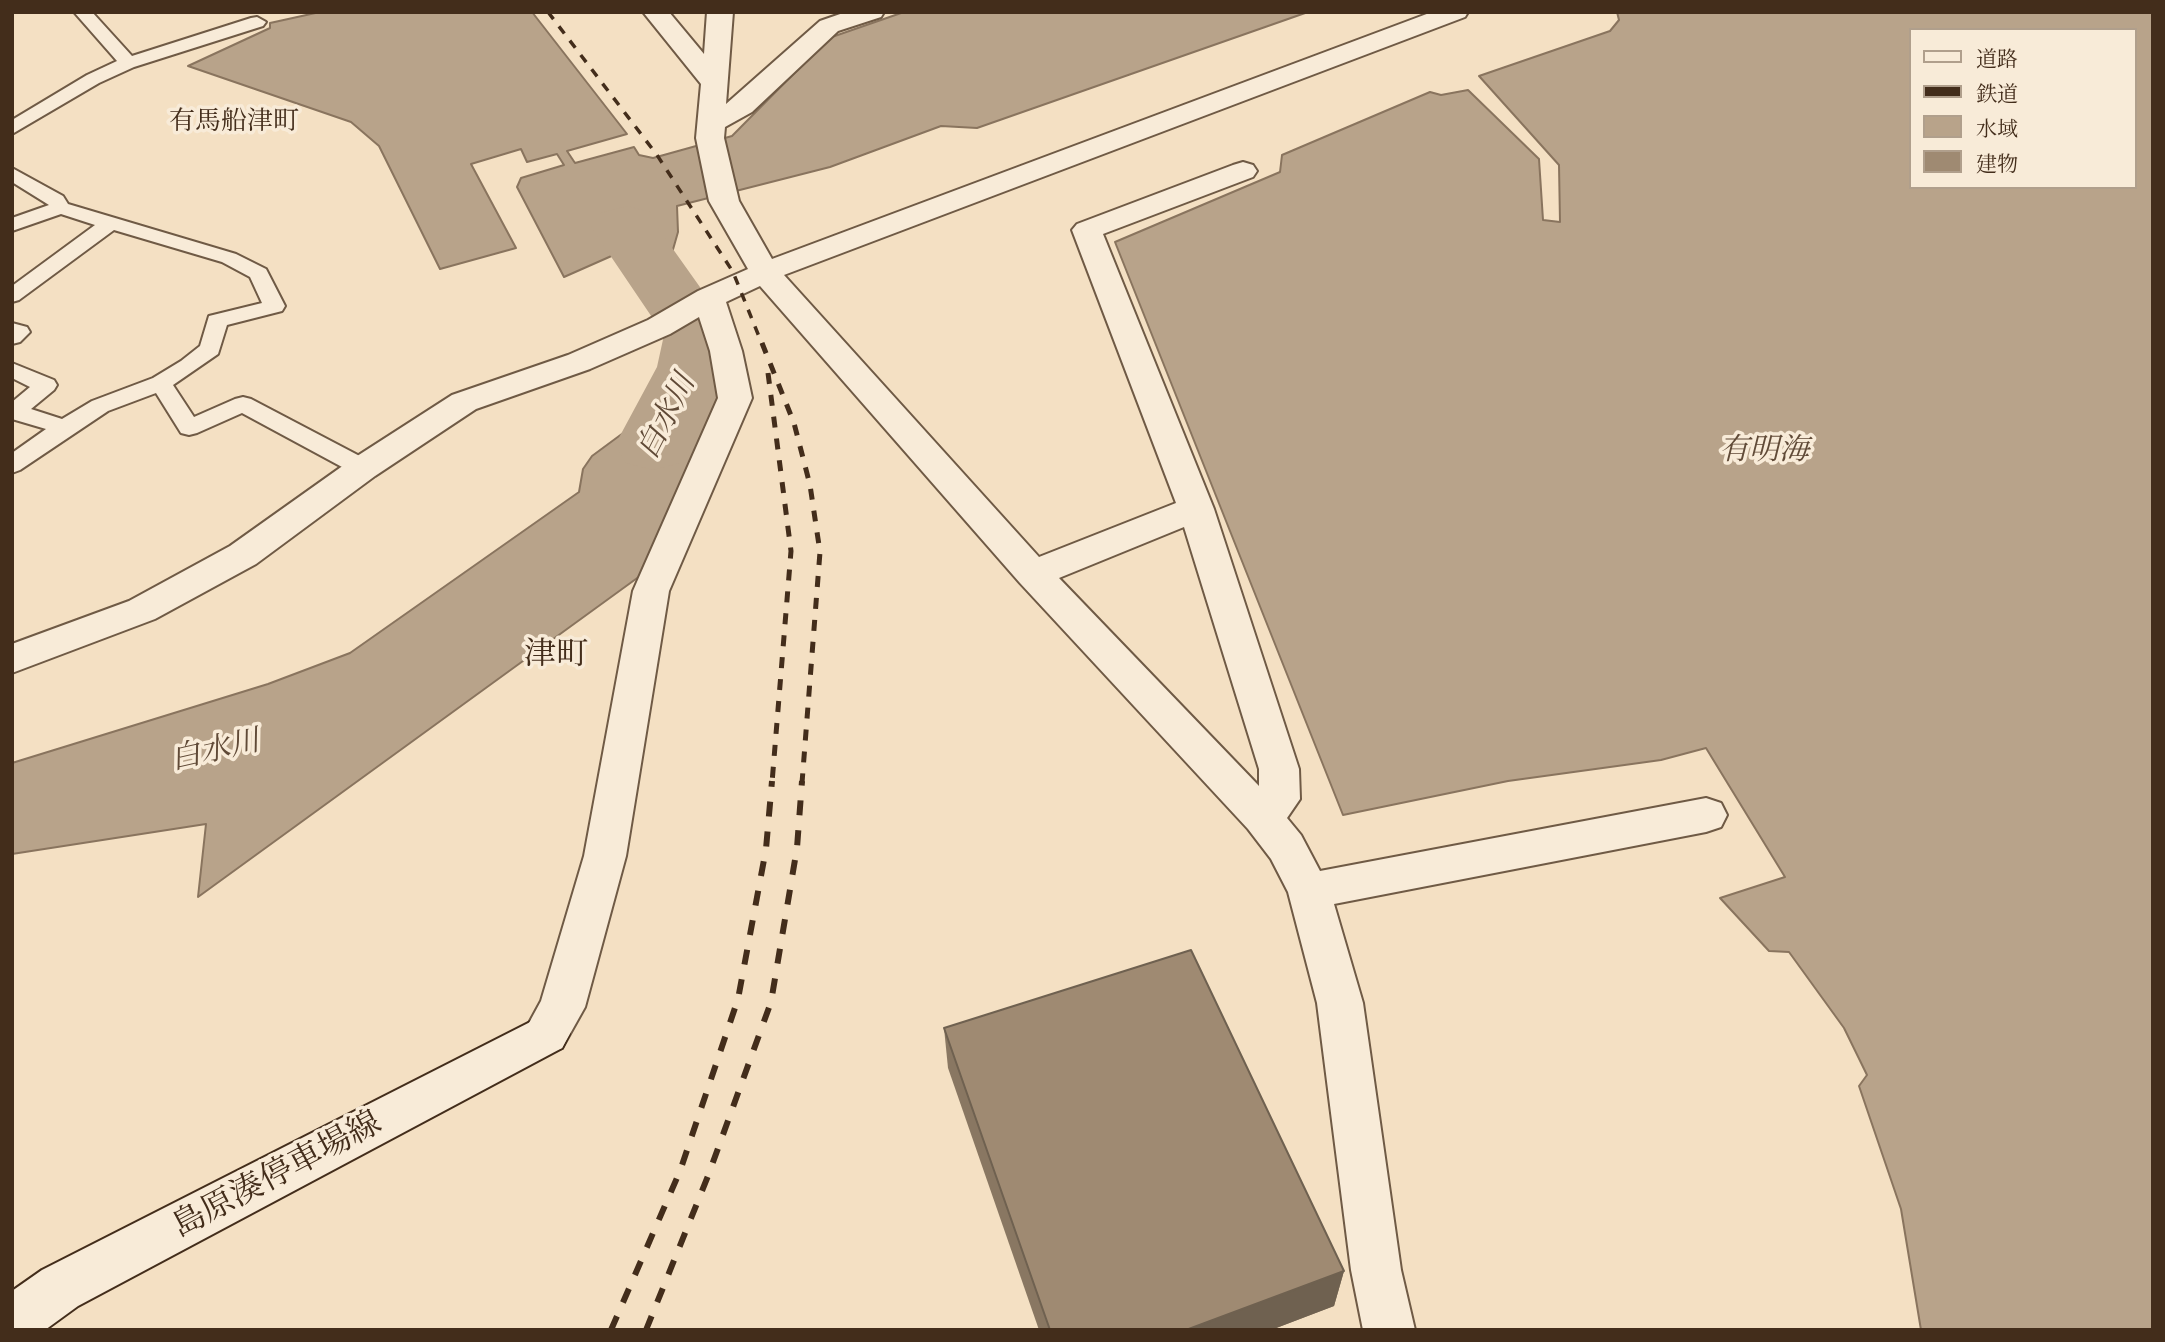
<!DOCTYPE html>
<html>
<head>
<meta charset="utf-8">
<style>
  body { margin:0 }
  #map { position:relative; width:2165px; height:1342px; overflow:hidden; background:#f4e0c3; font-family:"EB Garamond","Noto Serif JP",serif }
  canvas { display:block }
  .frame { position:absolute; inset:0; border:14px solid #432d1b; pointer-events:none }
  .legend { position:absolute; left:1909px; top:28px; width:228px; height:161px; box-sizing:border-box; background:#f8ebd8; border:2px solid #b09f8c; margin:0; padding:9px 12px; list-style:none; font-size:21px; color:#432d1b }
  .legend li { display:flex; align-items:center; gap:14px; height:35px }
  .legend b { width:35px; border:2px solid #b09f8c }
</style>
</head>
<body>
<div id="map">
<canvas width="2165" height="1342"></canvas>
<div class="frame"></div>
<ul class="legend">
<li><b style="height:9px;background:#f8ebd8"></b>道路</li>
<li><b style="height:9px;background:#432d1b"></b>鉄道</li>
<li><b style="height:19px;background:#b8a38a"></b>水域</li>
<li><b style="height:19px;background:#9f8a72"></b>建物</li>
</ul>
</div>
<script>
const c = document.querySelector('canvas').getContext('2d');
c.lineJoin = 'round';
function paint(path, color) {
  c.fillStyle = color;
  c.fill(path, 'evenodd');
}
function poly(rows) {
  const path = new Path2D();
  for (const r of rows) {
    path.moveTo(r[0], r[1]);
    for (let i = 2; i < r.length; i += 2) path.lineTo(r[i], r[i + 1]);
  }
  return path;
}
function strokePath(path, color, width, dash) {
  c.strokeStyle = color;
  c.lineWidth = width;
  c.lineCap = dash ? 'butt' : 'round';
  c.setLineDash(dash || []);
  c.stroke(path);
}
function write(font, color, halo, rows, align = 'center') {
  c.font = font + ' "EB Garamond","Noto Serif JP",serif';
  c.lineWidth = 7;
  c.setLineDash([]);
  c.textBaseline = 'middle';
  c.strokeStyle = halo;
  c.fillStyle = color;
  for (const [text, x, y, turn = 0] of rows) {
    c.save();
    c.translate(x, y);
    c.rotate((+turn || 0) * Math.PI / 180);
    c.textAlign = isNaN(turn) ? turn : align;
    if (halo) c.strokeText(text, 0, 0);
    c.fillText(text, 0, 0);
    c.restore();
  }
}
const water = poly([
  [320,12,532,12,627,134,567,151,575,163,634,147,639,155,653,158,732,136,829,38,904,12,1308,12,977,128,941,126,830,167,677,206,678,232,666,274,691,300,672,312,616,254,564,277,517,187,521,178,564,165,557,154,527,162,521,149,471,164,516,248,440,269,379,146,351,122,188,66,270,28,270,23,320,12],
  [1617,12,2153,12,2153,1330,1921,1330,1901,1209,1859,1086,1867,1075,1844,1028,1789,952,1769,951,1720,898,1785,877,1706,748,1661,760,1508,781,1343,815,1115,242,1280,172,1282,155,1430,92,1441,95,1468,90,1539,159,1543,220,1560,222,1559,165,1479,76,1610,31,1619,20,1617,12],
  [1911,30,2135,30,2135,187,1911,187,1911,30],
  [690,335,708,335,718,381,717,401,640,576,198,897,206,824,12,854,12,763,268,684,350,653,579,492,583,469,592,456,657,408,673,380,690,335]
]);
paint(water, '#b8a38a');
strokePath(water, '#89745e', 2);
paint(poly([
  [627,206,650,212,660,226,658,228,734,335,729,367,691,445,680,463,653,470,626,463,615,445,657,367,664,335,591,227,601,213,627,206]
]), '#b8a38a');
const service = poly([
  [74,12,92,12,132,56,251,18,257,17,266,22,263,26,134,67,99,83,12,134,12,120,87,75,117,61,74,12],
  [12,168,63,196,68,204,236,254,266,269,285,306,282,311,227,325,218,354,173,385,194,417,235,399,243,397,251,399,371,462,375,468,371,474,363,476,355,474,242,413,197,433,189,435,181,433,156,393,108,411,20,470,12,473,12,453,46,429,12,419,12,402,30,387,12,378,12,363,54,380,57,385,54,390,31,409,62,419,92,401,153,378,181,361,200,346,209,316,262,303,250,277,222,262,114,230,19,300,12,302,12,286,95,225,61,214,12,231,12,218,49,205,12,182,12,168],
  [12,323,27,327,30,332,20,342,12,344,12,323]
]);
const minor = poly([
  [643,12,669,12,704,54,707,12,733,12,726,104,820,21,846,12,884,12,881,17,838,31,752,112,725,127,724,138,739,201,772,259,1432,12,1468,12,1465,17,784,275,1039,557,1176,503,1072,230,1077,224,1233,165,1243,162,1253,165,1257,171,1253,177,1103,234,1214,509,1299,769,1300,799,1287,818,1301,835,1320,871,1706,798,1721,803,1727,815,1721,827,1706,832,1334,904,1363,1003,1401,1270,1415,1330,1363,1330,1351,1270,1317,1003,1288,892,1271,859,1248,829,1020,583,760,286,726,302,742,351,752,398,669,591,626,856,585,1007,562,1048,546,1054,530,1048,523,1034,541,1001,584,856,633,591,718,398,710,351,699,317,670,334,590,369,476,409,375,476,256,564,155,619,12,673,12,644,129,601,230,546,351,460,452,395,568,355,648,320,698,291,748,269,709,201,696,138,701,84,643,12],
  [1184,527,1259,769,1259,786,1059,578,1184,527]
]);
const secondary = poly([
  [546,1014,562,1020,569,1034,562,1048,78,1306,45,1330,12,1330,12,1291,42,1270,546,1014]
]);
strokePath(service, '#6f5a45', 4);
strokePath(minor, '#6f5a45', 4);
strokePath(secondary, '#432d1b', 4);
paint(service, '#f8ebd8');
paint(minor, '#f8ebd8');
paint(secondary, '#f8ebd8');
strokePath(poly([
  [548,12,657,155,733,272,762,344]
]), '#432d1b', 3.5, [9, 9]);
strokePath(poly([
  [762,343,794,423,810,485,820,552,802,783],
  [768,373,791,551,772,783]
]), '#432d1b', 5, [11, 11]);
strokePath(poly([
  [611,1330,680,1171,738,999,766,849,772,781],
  [646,1330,708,1176,771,1002,797,848,802,781]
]), '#432d1b', 6, [15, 15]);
paint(poly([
  [944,1028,1344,1271,1334,1306,1271,1330,1039,1330,948,1068]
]), '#897762');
paint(poly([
  [1344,1271,1334,1306,1271,1330,1186,1330]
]), '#6f6150');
const building = poly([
  [1191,950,1344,1271,1186,1330,1050,1330,944,1028,1191,950]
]);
paint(building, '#9f8a72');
strokePath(building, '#6f6150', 2);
write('26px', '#432d1b', '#f8ebd8', [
  ["有馬船津町",234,122]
]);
write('italic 30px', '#604a37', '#f8ebd8', [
  ["白水川",667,417,-63],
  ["有明海",1764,451],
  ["白水川",215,751,-13]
]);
write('32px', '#432d1b', '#f8ebd8', [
  ["津町",556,655]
]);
write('33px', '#432d1b', '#f8ebd8', [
  ["島原湊停車場線",277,1175,-28]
]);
</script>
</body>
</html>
